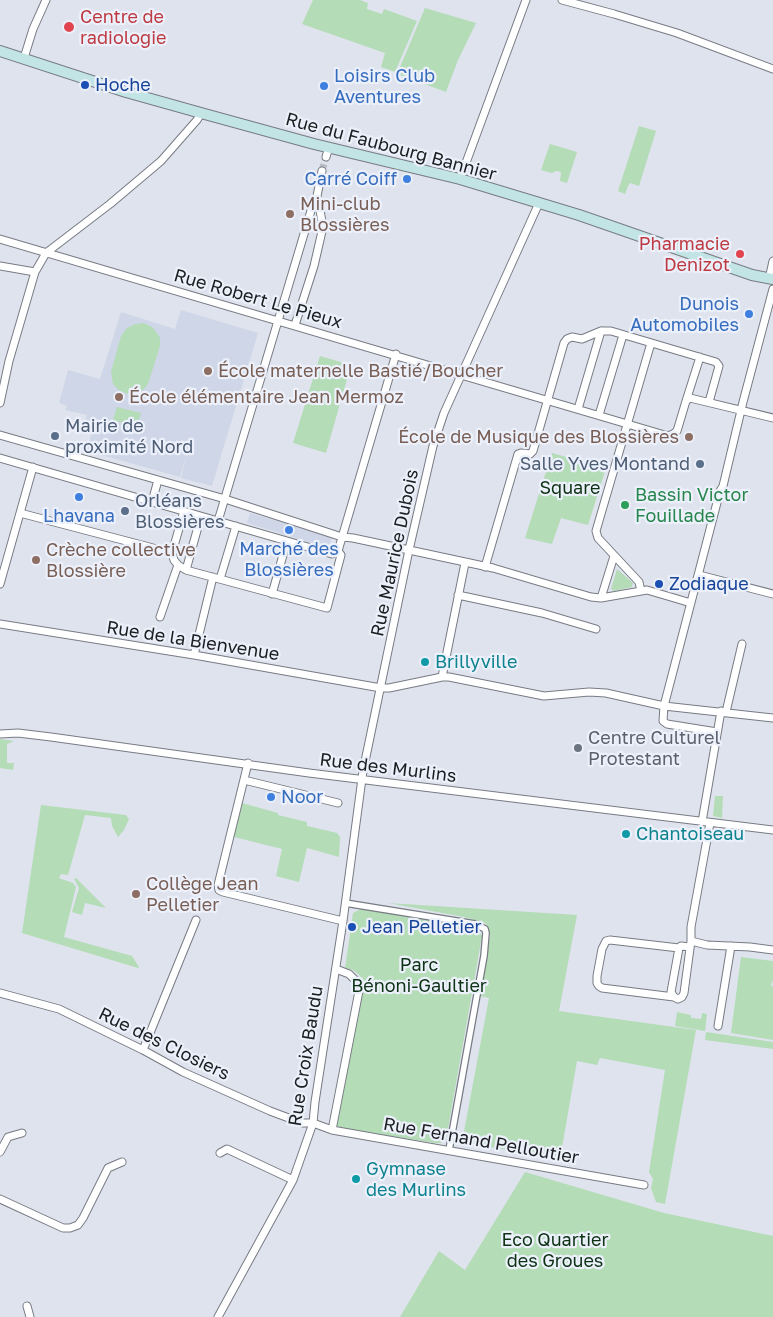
<!DOCTYPE html>
<html>
<head>
<meta charset="utf-8">
<style>
  body { margin:0 }
  canvas { display:block; background:#dfe3ed }
</style>
</head>
<body>
<canvas width="773" height="1317"></canvas>
<script>
const c = document.querySelector('canvas').getContext('2d');
c.lineJoin = 'round';
function paint(path, color) {
  c.fillStyle = color;
  c.fill(path, 'evenodd');
}
function poly(rows) {
  const path = new Path2D();
  for (const r of rows) {
    path.moveTo(r[0], r[1]);
    for (let i = 2; i < r.length; i += 2) path.lineTo(r[i], r[i + 1]);
  }
  return path;
}
function strokePath(path, color, width, dash) {
  c.strokeStyle = color;
  c.lineWidth = width;
  c.lineCap = dash ? 'butt' : 'round';
  c.setLineDash(dash || []);
  c.stroke(path);
}
function write(font, color, halo, rows, align = 'center') {
  c.font = font + ' "Golos Text",sans-serif';
  c.lineWidth = 4.5;
  c.setLineDash([]);
  c.textBaseline = 'middle';
  c.strokeStyle = halo;
  c.fillStyle = color;
  for (const [text, x, y, turn = 0] of rows) {
    c.save();
    c.translate(x, y);
    c.rotate((+turn || 0) * Math.PI / 180);
    c.textAlign = isNaN(turn) ? turn : align;
    if (halo) c.strokeText(text, 0, 0);
    c.fillText(text, 0, 0);
    c.restore();
  }
}
paint(poly([
  [181,310,258,333,212,486,181,478,187,453,180,477,87,451,93,427,84,424,87,415,65,410,67,406,59,403,68,370,100,379,121,312,175,329],
  [250,513,332,537,328,548,247,523]
]), '#cfd6e7');
paint(poly([
  [313,0,360,0,368,3,367,9,382,14,384,9,417,21,395,72,381,67,385,53,302,24],
  [425,8,476,23,458,60,446,92,397,74],
  [639,126,656,131,639,186,630,183,628,186,625,194,618,191],
  [550,144,577,152,567,183,560,181,561,172,556,171,552,173,541,170],
  [144,323,152,327,157,333,160,338,160,346,148,384,144,389,137,393,128,394,120,391,113,384,111,372,121,336,127,328,135,324],
  [320,356,351,365,326,453,293,443],
  [117,407,141,413,137,427,113,420],
  [552,453,606,468,588,525,561,518,552,544,525,538],
  [617,569,633,583,632,587,614,591,611,589],
  [0,739,14,741,7,744,7,763,14,763,13,770,0,768],
  [715,796,723,796,722,818,713,816],
  [242,803,278,813,278,815,307,822,307,826,337,833,340,837,339,857,307,848,299,882,276,876,282,849,234,837],
  [41,805,126,815,129,819,124,830,118,837,112,826,111,818,85,815,68,875,61,874,59,878,73,883,76,887,64,937,132,956,139,967,138,968,22,933],
  [76,878,106,908,85,903,82,915,72,912,79,888,74,879],
  [388,903,577,915,559,1011,696,1030,665,1204,656,1202,651,1188,653,1179,649,1172,665,1070,600,1058,597,1065,577,1061,560,1159,462,1142,489,998,479,996,490,937,489,929,485,923,464,917],
  [361,909,472,927,477,929,482,936,446,1140,442,1143,435,1143,335,1127,364,986,363,979,358,974,353,970,345,968,353,913],
  [741,957,773,961,773,980,771,985,773,987,773,1040,731,1033],
  [677,1012,691,1015,691,1018,701,1019,702,1013,707,1014,705,1031,675,1026],
  [706,1032,773,1042,773,1049,705,1040],
  [525,1172,664,1213,773,1236,773,1317,400,1317,439,1251,465,1270]
]), '#b4dcb7');
strokePath(poly([
  [322,171,326,157]
]), '#b8bbc4', 7, [7, 3.5]);
const pedestrian = poly([
  [345,903,475,924,485,929,486,933,484,956,449,1150]
]);
const minor = poly([
  [562,0,614,14,677,33,773,69],
  [24,58,33,29,46,0],
  [326,157,329,147],
  [460,179,526,0],
  [0,239,668,436,673,434,677,431,686,401,690,398,773,418],
  [0,266,35,272],
  [769,279,773,261],
  [295,325,314,266,323,227,319,205,316,201],
  [686,401,700,357],
  [0,403,9,361,35,272,46,253,110,204,161,161,197,120,201,113],
  [578,409,601,331],
  [599,415,623,335],
  [0,435,225,499,342,537,353,538,493,568,591,597,601,598,647,590,691,603],
  [0,458,332,554,338,551],
  [152,502,158,480],
  [20,513,172,553,174,560,178,565,186,570,327,608,341,555,338,551,396,354],
  [218,521,313,204,316,201,322,171],
  [172,553,184,511],
  [485,567,518,454,521,453,530,454,533,451,564,343,567,339,572,337,582,339,601,331,611,331,716,362,719,366,709,402],
  [186,570,201,516],
  [699,575,773,594],
  [220,579,236,526],
  [0,584,33,467],
  [641,591,639,582,598,538,596,531,651,343],
  [272,594,287,541],
  [458,595,542,613,596,629],
  [601,598,614,556],
  [160,617,178,565],
  [0,624,194,655,381,688,389,688,442,677,449,677,544,696,589,692,606,693,664,706,773,718],
  [194,655,213,577],
  [442,677,465,563],
  [726,712,742,644],
  [717,732,667,724,663,721,664,706,720,491,723,486,743,402,773,289],
  [0,734,18,733,51,737,309,773,773,830],
  [248,763,218,885,219,890,223,892,343,921],
  [244,780,338,803],
  [702,822,721,711],
  [710,823,691,927,691,941,707,945,750,947,773,950],
  [690,947,681,946,679,948,671,992,674,997,678,999,682,997,684,993,691,941],
  [0,993,59,1009,143,1050,183,1072,270,1111,302,1123,313,1123,332,1130,644,1185],
  [674,997,602,988,599,986,597,983,597,976,602,949,606,941,610,940,679,948],
  [718,1026,731,946],
  [143,1050,196,920],
  [332,1130,359,991,358,983,349,974,336,969],
  [0,1152,8,1137,22,1133],
  [220,1153,227,1149,293,1180],
  [0,1199,63,1228,70,1228,78,1225,83,1218,108,1168,122,1162],
  [27,1306,30,1317],
  [218,1317,293,1180,313,1123,315,1102,343,921,363,771,409,550,433,446,444,413,539,203]
]);
const secondary = poly([
  [0,51,126,92,201,113,314,144,460,179,579,215,752,275,773,279]
]);
strokePath(pedestrian, '#777b83', 8);
strokePath(minor, '#777b83', 9);
strokePath(secondary, '#777b83', 12);
strokePath(pedestrian, '#fff', 5.5);
strokePath(minor, '#fff', 7);
strokePath(secondary, '#c2e4e5', 10);
for (const [x, y, r, color] of [
  [69,27,6,"#e0444e"],
  [85,85,5,"#1a4fb4"],
  [324,86,5,"#3f7fe0"],
  [407,179,5,"#3f7fe0"],
  [290,214,5,"#8d6e63"],
  [740,254,5,"#e0444e"],
  [749,314,5,"#3f7fe0"],
  [208,371,5,"#8d6e63"],
  [119,397,5,"#8d6e63"],
  [55,436,5,"#5c6f8a"],
  [689,437,5,"#8d6e63"],
  [700,464,5,"#5c6f8a"],
  [79,497,5,"#3f7fe0"],
  [625,505,5,"#2e9e5b"],
  [125,511,5,"#5c6f8a"],
  [289,530,5,"#3f7fe0"],
  [36,560,5,"#8d6e63"],
  [659,584,5,"#1a4fb4"],
  [425,662,5,"#0f9aa8"],
  [578,748,5,"#6b7280"],
  [271,797,5,"#3f7fe0"],
  [626,834,5,"#0f9aa8"],
  [136,894,5,"#8d6e63"],
  [352,927,5,"#1a4fb4"],
  [356,1179,5,"#0f9aa8"]
]) {
  const dot = new Path2D();
  dot.arc(x, y, r, 0, 2 * Math.PI);
  c.fillStyle = color;
  c.fill(dot);
  strokePath(dot, '#ecf0fa', 2);
}
write('18px', '#be3a42', '#ecf0fa', [
  ["Centre de",80,17],
  ["radiologie",80,38],
  ["Pharmacie",730,244,"right"],
  ["Denizot",730,265,"right"]
], 'left');
write('18px', '#366cbe', '#ecf0fa', [
  ["Loisirs Club",334,76],
  ["Aventures",334,97],
  ["Carré Coiff",397,179,"right"],
  ["Dunois",739,304,"right"],
  ["Automobiles",739,325,"right"],
  ["Lhavana",79,516,"center"],
  ["Marché des",289,549,"center"],
  ["Blossières",289,570,"center"],
  ["Noor",281,797]
], 'left');
write('18px', '#164399', '#ecf0fa', [
  ["Hoche",95,85],
  ["Zodiaque",669,584],
  ["Jean Pelletier",362,927]
], 'left');
write('18px', '#1b1d20', '#ecf0fa', [
  ["Rue du Faubourg Bannier",391,147,15],
  ["Rue Robert Le Pieux",258,299,16],
  ["Rue Maurice Dubois",395,553,-78],
  ["Rue de la Bienvenue",193,641,9],
  ["Rue des Murlins",388,768,7],
  ["Rue des Closiers",164,1044,26],
  ["Rue Croix Baudu",306,1056,-81],
  ["Rue Fernand Pelloutier",481,1141,10]
]);
write('18px', '#785e54', '#ecf0fa', [
  ["Mini-club",300,204],
  ["Blossières",300,225],
  ["École maternelle Bastié/Boucher",218,371],
  ["École élémentaire Jean Mermoz",129,397],
  ["École de Musique des Blossières",679,437,"right"],
  ["Crèche collective",46,550],
  ["Blossière",46,571],
  ["Collège Jean",146,884],
  ["Pelletier",146,905]
], 'left');
write('18px', '#4e5e75', '#ecf0fa', [
  ["Mairie de",65,426],
  ["proximité Nord",65,447],
  ["Salle Yves Montand",690,464,"right"],
  ["Orléans",135,501],
  ["Blossières",135,522]
], 'left');
write('18px', '#0c3213', '#ecf0fa', [
  ["Square",570,488],
  ["Parc",419,965],
  ["Bénoni-Gaultier",419,986],
  ["Eco Quartier",555,1240],
  ["des Groues",555,1261]
]);
write('18px', '#27864d', '#ecf0fa', [
  ["Bassin Victor",635,495],
  ["Fouillade",635,516]
], 'left');
write('18px', '#0d838f', '#ecf0fa', [
  ["Brillyville",435,662],
  ["Chantoiseau",636,834],
  ["Gymnase",366,1169],
  ["des Murlins",366,1190]
], 'left');
write('18px', '#5b616d', '#ecf0fa', [
  ["Centre Culturel",588,738],
  ["Protestant",588,759]
], 'left');
</script>
</body>
</html>
